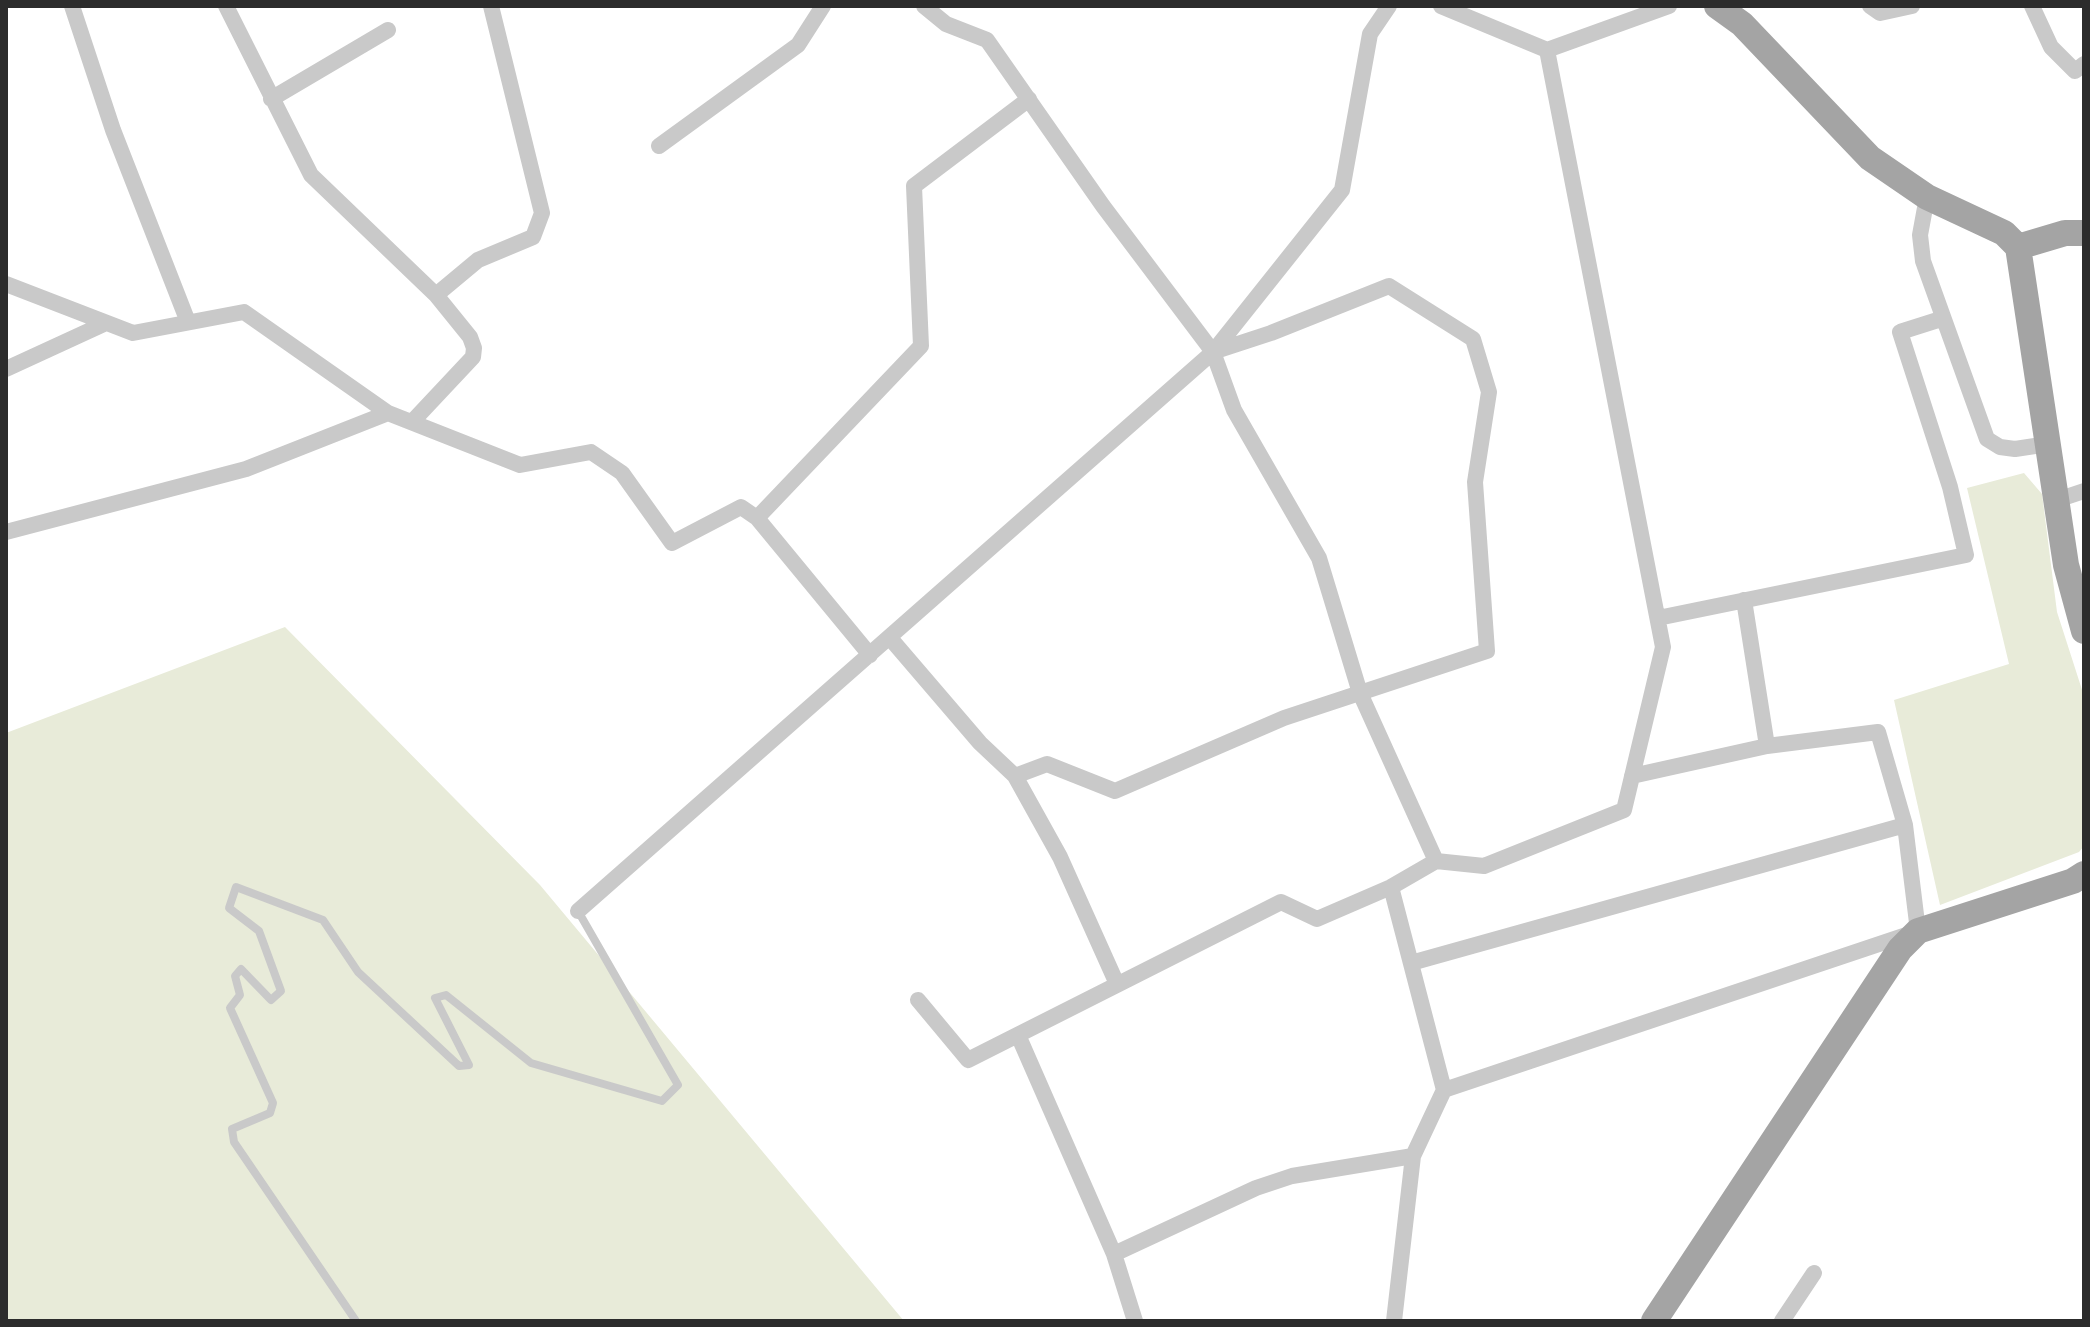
<!DOCTYPE html>
<html>
<head>
<meta charset="utf-8">
<style>
  body { margin:0 }
  #map { position:relative; width:2090px; height:1327px; overflow:hidden; background:#fff; font-family:Rubik,sans-serif }
  canvas { display:block }
  .frame { position:absolute; inset:0; border:8px solid #2c2c2c; pointer-events:none }
</style>
</head>
<body>
<div id="map">
<canvas width="2090" height="1327"></canvas>
<div class="frame"></div>
</div>
<script>
const c = document.querySelector('canvas').getContext('2d');
c.lineJoin = 'round';
function paint(path, color) {
  c.fillStyle = color;
  c.fill(path, 'evenodd');
}
function poly(rows) {
  const path = new Path2D();
  for (const r of rows) {
    path.moveTo(r[0], r[1]);
    for (let i = 2; i < r.length; i += 2) path.lineTo(r[i], r[i + 1]);
  }
  return path;
}
function strokePath(path, color, width, dash) {
  c.strokeStyle = color;
  c.lineWidth = width;
  c.lineCap = dash ? 'butt' : 'round';
  c.setLineDash(dash || []);
  c.stroke(path);
}
paint(poly([
  [2024,473,2042,494,2057,612,2084,696,2084,846,2079,852,1940,905,1894,700,2009,664,1967,488],
  [285,627,540,885,904,1321,6,1321,6,733]
]), '#e8ebd9');
strokePath(poly([
  [356,1321,234,1142,232,1129,270,1113,273,1103,230,1008,240,995,235,976,241,969,271,1000,281,991,259,931,229,908,236,887,323,920,358,972,459,1066,469,1065,435,998,446,995,531,1063,662,1101,678,1085,578,911]
]), '#c9c9c9', 8);
strokePath(poly([
  [72,6,113,130,188,322],
  [226,6,311,175,436,295,470,337,474,348,473,357,412,422],
  [924,6,946,24,987,40,1103,206,1213,352,1234,410,1319,558,1360,693,1436,861],
  [1441,6,1547,50,1669,6],
  [1870,6,1880,13,1912,6],
  [2032,6,2051,47,2075,71,2084,64],
  [271,99,388,30],
  [659,146,798,45,823,6],
  [1927,197,1920,235,1923,261,1987,439,2000,447,2015,449,2048,444],
  [6,284,133,333,244,312,388,413,520,465,591,452,622,473,672,543,741,507,757,518,870,655],
  [436,295,478,260,533,237,542,213,491,6],
  [6,369,106,323],
  [2057,500,2084,491],
  [757,518,921,346,914,186,1029,99],
  [6,532,246,469,388,413],
  [1744,600,1767,746],
  [1658,618,1966,555,1950,487,1900,332,1941,319],
  [890,638,980,743,1015,776,1047,764,1115,791,1284,718,1487,651,1475,482,1489,392,1473,339,1389,286,1271,333,1213,352],
  [1015,776,1060,857,1117,984],
  [1391,887,1444,1090,1413,1156,1394,1321],
  [578,911,1213,352,1342,190,1370,34,1389,6],
  [1411,963,1905,825],
  [918,1000,968,1060,1281,902,1317,919,1391,887,1436,861,1484,866,1624,810,1663,647,1547,50],
  [1018,1035,1114,1254,1135,1321],
  [1444,1090,1918,931,1905,825,1878,732,1767,746,1632,776],
  [1114,1254,1256,1188,1292,1176,1413,1156],
  [1782,1321,1814,1273]
]), '#c9c9c9', 16);
strokePath(poly([
  [1717,6,1742,24,1870,158,1927,197,2004,233,2018,247,2066,565,2084,631],
  [2018,247,2065,233,2084,233],
  [1654,1321,1900,949,1918,931,2073,881,2084,874]
]), '#a4a4a4', 26);
</script>
</body>
</html>
